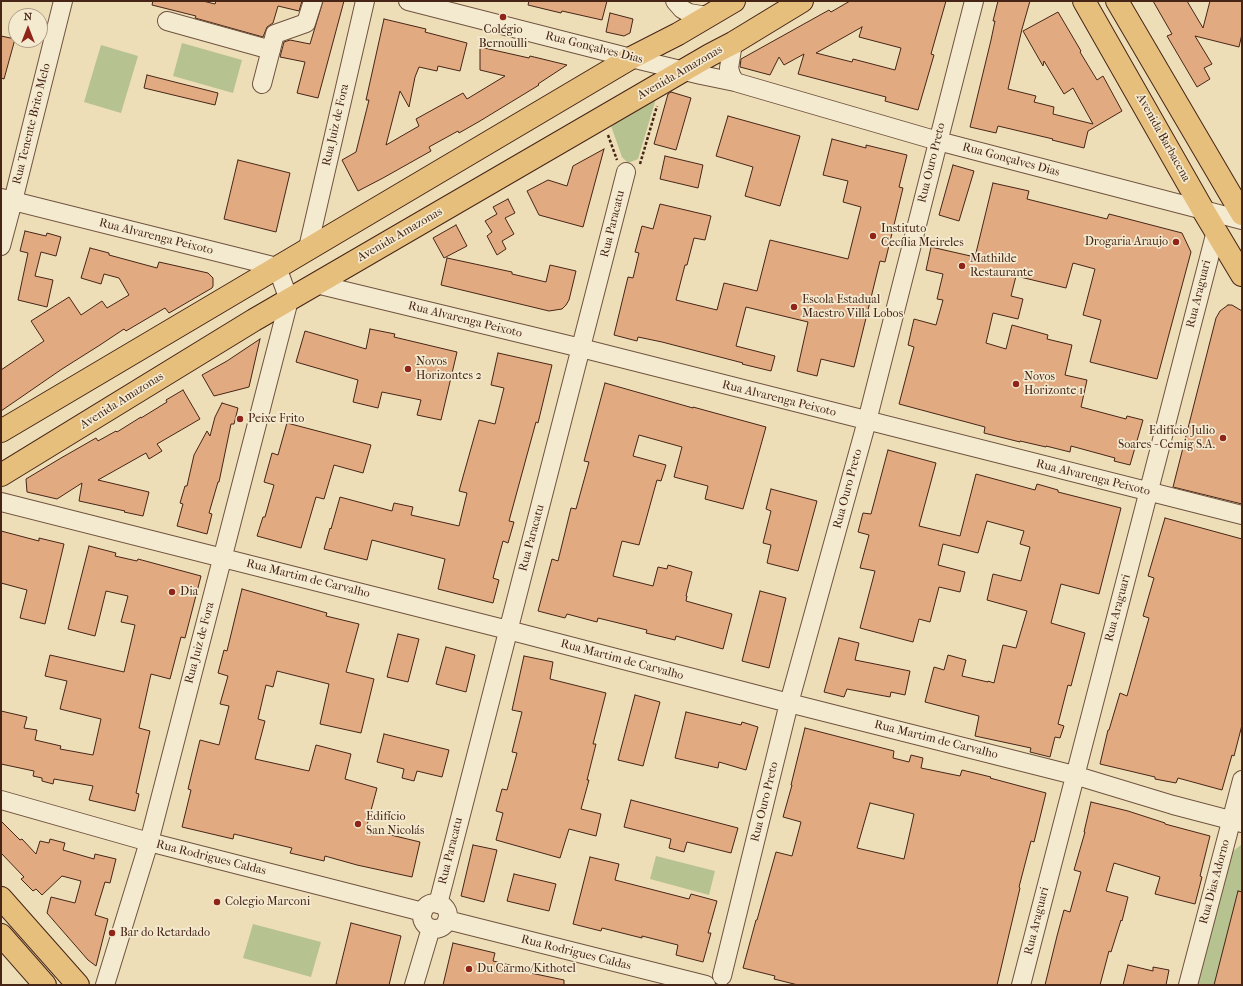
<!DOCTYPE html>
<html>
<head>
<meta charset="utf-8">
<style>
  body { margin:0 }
  #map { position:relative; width:1243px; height:986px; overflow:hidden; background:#eedeb7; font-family:"IM FELL French Canon",serif }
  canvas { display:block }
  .frame { position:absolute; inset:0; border:2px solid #462517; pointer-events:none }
  .north { position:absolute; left:8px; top:8px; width:40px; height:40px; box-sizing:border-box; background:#f4ead0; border:1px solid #ae9b86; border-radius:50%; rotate:0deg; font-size:11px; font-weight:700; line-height:16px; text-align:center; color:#462517 }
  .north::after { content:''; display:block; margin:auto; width:14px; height:18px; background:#8f2418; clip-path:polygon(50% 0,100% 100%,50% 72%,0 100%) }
</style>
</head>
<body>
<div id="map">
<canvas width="1243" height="986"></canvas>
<div class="frame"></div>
<div class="north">N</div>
</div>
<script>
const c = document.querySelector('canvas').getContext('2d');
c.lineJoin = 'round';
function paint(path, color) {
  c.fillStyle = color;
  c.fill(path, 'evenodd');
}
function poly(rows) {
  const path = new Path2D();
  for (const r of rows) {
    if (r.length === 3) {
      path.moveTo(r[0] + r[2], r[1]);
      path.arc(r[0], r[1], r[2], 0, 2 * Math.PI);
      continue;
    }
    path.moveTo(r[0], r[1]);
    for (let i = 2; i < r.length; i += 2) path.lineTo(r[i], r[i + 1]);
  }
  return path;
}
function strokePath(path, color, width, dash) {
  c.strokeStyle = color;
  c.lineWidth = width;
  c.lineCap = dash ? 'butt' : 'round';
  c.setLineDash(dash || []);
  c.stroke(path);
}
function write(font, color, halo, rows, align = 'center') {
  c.font = font + ' "IM FELL French Canon",serif';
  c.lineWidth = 3.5;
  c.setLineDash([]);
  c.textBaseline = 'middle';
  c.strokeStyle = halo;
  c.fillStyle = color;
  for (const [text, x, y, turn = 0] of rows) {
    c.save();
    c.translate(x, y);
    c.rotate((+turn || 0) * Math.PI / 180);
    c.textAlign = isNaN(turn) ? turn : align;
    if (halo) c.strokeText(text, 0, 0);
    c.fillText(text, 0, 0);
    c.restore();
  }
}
paint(poly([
  [182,43,242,60,233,93,173,76],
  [101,45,138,56,121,113,84,102],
  [658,92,638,159,628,163,622,157,609,120],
  [1242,844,1242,985,1198,985,1231,853],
  [656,856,715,871,709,895,650,879],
  [253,924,321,942,311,977,243,958]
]), '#b6c290');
const building = poly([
  [153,1,203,1,215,4,216,1,302,1,299,11,278,6,273,23,267,27,263,37,195,18,196,16,152,5,153,1],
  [323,1,344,1,318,98,297,93,305,62,280,57,284,42,290,40,310,44,323,1],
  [529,1,607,1,602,20,562,11,561,13,528,5,529,1],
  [850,1,946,1,931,54,934,55,918,110,885,101,886,97,798,74,804,54,784,65,779,57,770,75,740,67,741,59,829,10,831,12,850,1],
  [862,27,859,37,901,48,895,70,853,59,852,62,816,53,862,27],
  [998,1,1030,1,1022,29,1008,89,1036,96,1034,102,1054,107,1053,114,1093,124,1073,88,1064,94,1044,61,1043,66,1023,31,1058,12,1081,51,1080,52,1097,80,1103,76,1122,111,1088,131,1084,148,1052,140,1053,139,998,126,996,133,970,127,991,40,995,21,993,21,998,1],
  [1153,1,1187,1,1203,28,1210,1,1242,1,1242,34,1239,47,1195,36,1212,64,1204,68,1210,79,1197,87,1167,36,1172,34,1153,1],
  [610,13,633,19,630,33,624,36,606,32,610,13],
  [384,19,426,29,425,32,467,43,460,71,438,66,437,71,419,67,415,77,409,107,400,91,386,145,419,126,416,119,463,93,467,99,505,76,480,70,480,47,529,58,530,56,567,65,538,84,539,85,480,121,459,133,458,131,429,147,431,151,383,178,358,191,342,160,356,152,369,100,366,100,384,19],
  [1,36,15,39,4,79,1,78,1,36],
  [147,75,218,93,215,105,144,88,147,75],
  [671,92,691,98,676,150,654,144,668,94,671,92],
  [728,116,800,136,780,206,745,196,753,167,716,156,728,116],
  [832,139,866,148,866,145,907,155,899,187,903,188,885,262,880,261,854,367,821,359,817,376,797,371,808,322,746,307,736,346,775,356,771,371,742,364,743,363,662,342,638,337,637,341,614,335,628,277,633,278,639,253,635,252,642,226,653,229,660,204,711,216,705,240,694,238,687,265,685,265,676,300,717,310,724,283,757,291,770,240,848,259,861,207,843,202,848,181,823,175,832,139],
  [604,149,583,227,539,215,527,191,548,180,567,186,573,166,604,149],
  [665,156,703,165,698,188,660,179,665,156],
  [238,160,290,173,276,232,224,219,238,160],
  [953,165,974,171,959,221,939,215,953,165],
  [993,183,1029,191,1027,199,1107,219,1109,214,1182,233,1191,252,1157,379,1090,362,1101,320,1083,315,1095,269,1073,263,1066,288,1016,276,1011,296,1023,299,1018,319,993,313,986,343,1006,349,1012,325,1048,335,1047,339,1072,345,1065,375,1087,380,1081,407,1126,419,1127,416,1143,420,1130,465,1114,461,1115,458,1071,446,1070,452,1046,446,1046,447,1020,441,1020,442,984,433,985,427,899,404,914,347,908,345,914,319,936,325,943,300,937,299,943,274,926,270,931,247,975,257,993,183],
  [508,199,515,213,505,218,514,234,502,241,506,249,497,255,487,236,492,232,485,221,497,214,493,207,508,199],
  [456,225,467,246,444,258,433,238,456,225],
  [25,231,46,236,47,233,61,237,56,256,41,252,35,276,53,280,47,307,18,300,28,253,20,251,25,231],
  [90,248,109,253,109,255,157,268,159,262,208,273,213,278,213,286,212,288,169,313,165,308,126,331,124,329,100,345,62,369,1,411,1,370,44,341,31,321,69,297,81,315,102,301,107,308,129,295,119,278,104,274,101,284,81,278,90,248],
  [447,258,512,272,512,274,546,282,550,265,576,271,569,300,566,305,562,309,549,311,441,285,447,258],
  [1228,305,1232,305,1242,311,1242,504,1173,487,1216,318,1220,311,1228,305],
  [370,329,395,334,394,337,457,352,441,420,417,415,421,400,382,392,378,408,353,402,358,380,296,362,305,331,366,349,370,329],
  [260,339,249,387,214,396,202,375,227,361,260,339],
  [498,353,552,365,538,423,536,422,509,521,514,522,508,543,503,541,493,578,499,580,493,603,438,589,445,559,372,540,367,560,324,549,330,528,331,529,340,497,392,511,394,503,413,507,411,515,459,526,467,493,459,491,479,420,495,424,504,388,491,385,498,353],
  [605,383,693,408,693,407,766,427,743,509,705,499,708,486,674,477,682,447,639,435,633,456,666,465,661,481,657,480,639,545,622,541,613,576,653,586,658,567,667,569,668,565,692,572,686,596,687,596,686,601,732,614,723,649,676,636,675,640,646,633,647,630,598,618,597,622,567,614,565,618,538,611,552,559,558,561,571,508,576,509,589,462,584,461,605,383],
  [183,390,200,419,157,444,162,451,149,459,146,453,98,480,149,492,143,516,124,512,125,511,79,501,82,483,57,499,27,492,26,479,61,458,96,438,98,441,116,431,117,432,141,417,141,418,167,402,166,400,183,390],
  [222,403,238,408,234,424,231,424,219,482,218,482,209,513,212,514,207,534,177,526,183,504,180,503,185,486,187,486,194,455,207,431,210,436,215,417,222,403],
  [287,423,371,445,363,473,334,465,324,499,316,497,301,548,257,536,263,517,265,517,274,485,264,482,272,453,278,455,287,423],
  [888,450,936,463,919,526,960,536,976,474,1035,490,1037,484,1058,490,1058,492,1121,508,1099,594,1061,584,1051,623,1085,633,1071,686,1068,685,1058,724,1064,726,1060,738,1055,737,1050,757,1030,752,1031,748,975,736,979,716,925,702,934,667,944,670,948,655,966,660,962,676,988,682,988,681,994,683,1003,645,1016,648,1027,611,987,600,993,574,1021,581,1030,547,1020,544,1024,531,987,521,978,553,943,544,938,565,965,572,960,592,939,587,930,622,919,619,913,642,860,628,875,571,860,568,869,535,858,532,863,513,871,514,888,450],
  [771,489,817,501,798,571,767,563,771,545,763,543,771,511,766,509,771,489],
  [1165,518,1242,539,1242,725,1234,756,1232,755,1222,790,1178,778,1176,783,1155,779,1155,777,1100,764,1108,730,1109,730,1120,693,1127,696,1149,618,1143,616,1154,578,1148,576,1165,518],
  [1,531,39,541,39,538,64,544,45,624,20,618,27,590,1,583,1,531],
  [89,546,116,553,115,556,137,561,138,559,201,576,185,638,181,637,170,679,151,674,139,728,150,731,136,793,139,794,135,811,89,800,93,786,54,779,53,784,42,781,42,778,33,776,34,771,1,764,1,711,27,717,24,728,37,730,35,740,61,746,60,749,93,755,101,719,60,709,67,681,45,676,50,655,124,672,135,625,121,622,128,596,106,591,95,636,68,629,89,546],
  [242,589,327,613,326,616,359,624,346,672,374,679,361,733,320,724,329,684,277,671,273,687,266,685,258,719,265,721,255,759,309,771,316,745,351,754,345,779,377,788,366,829,420,842,412,877,357,865,325,856,324,861,290,853,292,848,234,834,233,839,182,827,191,790,188,789,200,740,219,745,229,706,220,704,228,676,218,673,224,650,227,651,242,589],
  [760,591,786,598,769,668,742,661,760,591],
  [398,634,419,639,408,682,387,677,398,634],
  [839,638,859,643,855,660,910,671,905,695,891,692,890,697,847,689,844,697,824,692,839,638],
  [446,647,475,655,466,692,436,684,446,647],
  [524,656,553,662,550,679,606,693,593,744,596,744,587,780,589,780,581,809,601,814,596,836,569,829,560,858,496,840,503,813,496,811,502,789,507,790,517,753,512,752,522,712,512,710,524,656],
  [635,695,660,702,643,766,618,760,635,695],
  [686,712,741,725,742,722,758,727,746,770,719,762,718,768,675,758,686,712],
  [805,728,894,751,893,758,909,762,911,755,923,758,921,768,960,776,962,770,991,777,990,778,1046,793,1034,842,1031,841,1019,887,1020,888,997,985,798,985,774,979,775,976,743,968,756,920,757,920,776,852,792,856,801,822,783,817,792,785,791,785,805,728],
  [870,803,914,814,904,859,857,848,870,803],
  [384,734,449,750,442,777,417,771,414,781,402,778,404,769,377,762,384,734],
  [631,800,738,828,731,853,687,842,684,852,669,848,671,839,624,827,631,800],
  [1091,802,1128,811,1165,823,1165,824,1210,836,1200,876,1202,877,1195,904,1155,894,1160,877,1114,863,1106,891,1128,897,1122,921,1121,920,1111,952,1109,951,1100,985,1045,985,1057,936,1064,910,1070,912,1081,872,1074,870,1085,832,1084,832,1091,802],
  [1,821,20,840,22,839,36,854,40,841,49,843,50,839,65,843,63,850,94,859,95,854,116,859,110,883,105,882,95,915,108,919,96,966,88,960,47,913,51,897,75,903,81,881,62,876,42,895,36,889,33,891,21,879,24,877,1,853,1,821],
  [473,845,497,850,484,902,461,896,473,845],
  [590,857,619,864,615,880,689,899,691,894,717,901,708,933,711,933,703,962,676,955,678,945,642,936,642,938,602,928,601,931,573,924,590,857],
  [514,874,556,884,549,911,507,901,514,874],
  [1238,891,1242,892,1242,985,1214,985,1238,891],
  [351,923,401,936,389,985,342,985,336,984,351,923],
  [453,943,495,953,493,961,522,968,521,971,564,980,564,985,443,985,453,943],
  [1128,965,1153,971,1153,967,1169,970,1166,985,1123,985,1128,965]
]);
paint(building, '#e1aa81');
strokePath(building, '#462517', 1);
const minor = poly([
  [408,1,631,58,701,75,735,82,938,141,1242,220],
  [675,1,682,9,689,13,707,16],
  [167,21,271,50],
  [733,43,729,68,731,75,735,82],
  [262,84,275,34,306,23,313,1],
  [1,198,277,267,289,300,149,842,105,985],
  [1,246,13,201,63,1],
  [308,248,365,1],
  [316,284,581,348,1242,515],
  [1,502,508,630,789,703,1074,775,1173,805,1242,823],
  [1,800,149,842,423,912],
  [435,916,13],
  [438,904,626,172],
  [447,920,706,985],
  [722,976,789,703,867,421,974,1],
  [414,985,431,928],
  [1021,985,1216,231],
  [1188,985,1242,780]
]);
const major = poly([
  [1084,1,1203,210,1242,275],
  [1117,1,1242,214],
  [1,431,631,58,678,34,734,1],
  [1,475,254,320,710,55,733,43,802,1],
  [1,898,78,985],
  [1,935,45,985]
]);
strokePath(minor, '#70533f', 20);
strokePath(major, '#462517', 24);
strokePath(poly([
  [608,135,617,160],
  [640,164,657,106]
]), '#462517', 2.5, [3, 2]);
strokePath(minor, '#f4ead0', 18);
strokePath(major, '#e7bf7c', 22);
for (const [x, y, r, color] of [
  [503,17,4,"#8f2418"],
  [873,236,4,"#8f2418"],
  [1176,242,4,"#8f2418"],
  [962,266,4,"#8f2418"],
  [794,307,4,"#8f2418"],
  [408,369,4,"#8f2418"],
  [1016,384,4,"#8f2418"],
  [240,419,4,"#8f2418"],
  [1223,438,4,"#8f2418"],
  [172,592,4,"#8f2418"],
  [358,824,4,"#8f2418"],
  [217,902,4,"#8f2418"],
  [112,933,4,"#8f2418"],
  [469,969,4,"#8f2418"]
]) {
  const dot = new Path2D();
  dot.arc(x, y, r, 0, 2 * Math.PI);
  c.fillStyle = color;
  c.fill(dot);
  strokePath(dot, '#f4ead0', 1.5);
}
write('12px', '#462517', '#f4ead0', [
  ["Colégio",503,30,"center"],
  ["Bernoulli",503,44,"center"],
  ["Instituto",881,229],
  ["Cecília Meireles",881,243],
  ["Drogaria Araujo",1168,242,"right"],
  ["Mathilde",970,259],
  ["Restaurante",970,273],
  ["Escola Estadual",802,300],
  ["Maestro Villa Lobos",802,314],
  ["Novos",416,362],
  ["Horizontes 2",416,376],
  ["Novos",1024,377],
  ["Horizonte 1",1024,391],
  ["Peixe Frito",248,419],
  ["Edifício Julio",1215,431,"right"],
  ["Soares - Cemig S.A.",1215,445,"right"],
  ["Dia",180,592],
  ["Edifício",366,817],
  ["San Nicolás",366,831],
  ["Colegio Marconi",225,902],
  ["Bar do Retardado",120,933],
  ["Du Carmo/Kithotel",477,969]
], 'left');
write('12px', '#462517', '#f4ead0', [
  ["Rua Gonçalves Dias",594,48,14],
  ["Avenida Amazonas",680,73,-30],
  ["Rua Tenente Brito Melo",32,124,-76],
  ["Rua Juiz de Fora",336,125,-77],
  ["Avenida Barbacena",1163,138,61],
  ["Rua Gonçalves Dias",1011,160,15],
  ["Rua Ouro Preto",932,163,-76],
  ["Rua Paracatu",613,224,-76],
  ["Avenida Amazonas",400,235,-30],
  ["Rua Alvarenga Peixoto",156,237,14],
  ["Rua Araguari",1199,294,-76],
  ["Rua Alvarenga Peixoto",465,320,14],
  ["Rua Alvarenga Peixoto",779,399,14],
  ["Avenida Amazonas",122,401,-32],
  ["Rua Alvarenga Peixoto",1093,478,14],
  ["Rua Ouro Preto",848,489,-75],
  ["Rua Paracatu",532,538,-75],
  ["Rua Martim de Carvalho",308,579,14],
  ["Rua Araguari",1118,608,-75],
  ["Rua Juiz de Fora",200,643,-75],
  ["Rua Martim de Carvalho",622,660,15],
  ["Rua Martim de Carvalho",936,740,14],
  ["Rua Ouro Preto",765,802,-76],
  ["Rua Paracatu",451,851,-76],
  ["Rua Rodrigues Caldas",211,858,14],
  ["Rua Dias Adorno",1215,882,-75],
  ["Rua Araguari",1037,921,-76],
  ["Rua Rodrigues Caldas",576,953,14]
]);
</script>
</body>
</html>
